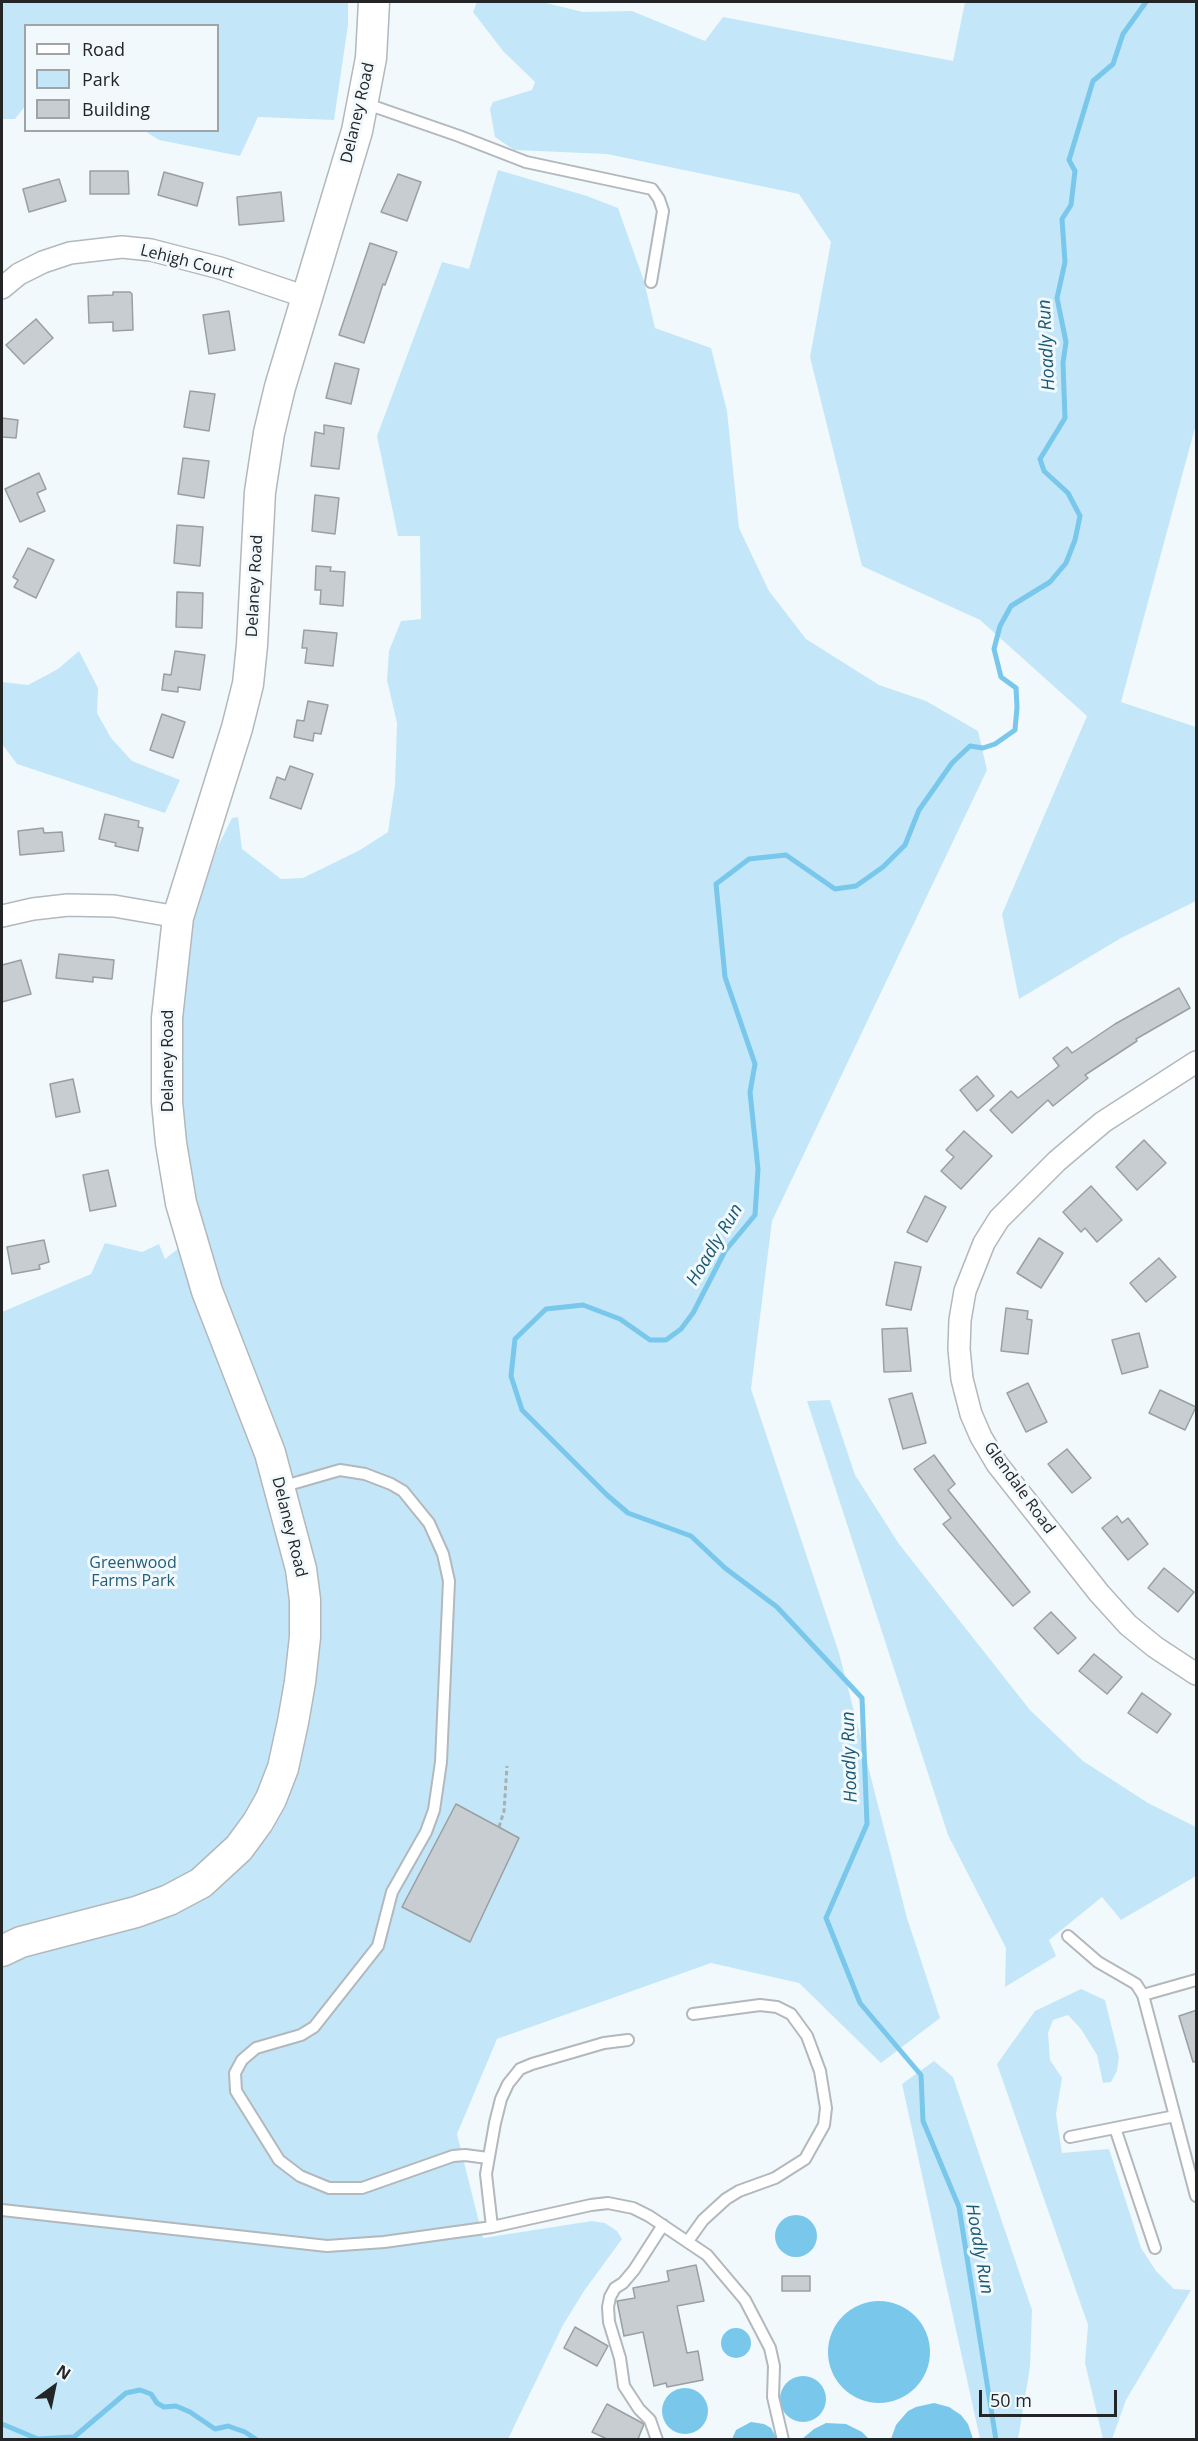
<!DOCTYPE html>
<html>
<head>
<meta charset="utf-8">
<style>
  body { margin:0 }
  #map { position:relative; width:1198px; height:2441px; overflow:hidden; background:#f2f9fc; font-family:"Open Sans",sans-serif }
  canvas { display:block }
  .frame { position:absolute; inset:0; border:3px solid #232526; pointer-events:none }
  .legend { position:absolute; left:24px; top:24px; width:195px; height:108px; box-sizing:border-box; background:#f2f9fc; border:2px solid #9fa4a6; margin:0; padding:8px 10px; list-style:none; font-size:18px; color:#232526 }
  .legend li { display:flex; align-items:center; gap:12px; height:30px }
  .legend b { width:30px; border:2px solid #9fa4a6 }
  .north { position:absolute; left:24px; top:2357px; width:60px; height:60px; -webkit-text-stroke:4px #f2f9fc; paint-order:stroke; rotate:33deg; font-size:16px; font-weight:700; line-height:24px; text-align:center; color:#232526 }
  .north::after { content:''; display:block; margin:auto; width:21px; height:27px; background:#232526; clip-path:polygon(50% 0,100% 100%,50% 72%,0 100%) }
  .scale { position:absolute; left:979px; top:2390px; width:138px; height:27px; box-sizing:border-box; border:3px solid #232526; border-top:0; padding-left:8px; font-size:18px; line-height:21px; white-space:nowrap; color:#232526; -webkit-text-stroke:4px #f2f9fc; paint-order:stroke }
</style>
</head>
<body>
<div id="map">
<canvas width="1198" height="2441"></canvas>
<div class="frame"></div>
<ul class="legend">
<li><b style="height:8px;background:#fff"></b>Road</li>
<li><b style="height:16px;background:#c3e7f9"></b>Park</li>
<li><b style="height:16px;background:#c7cdd0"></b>Building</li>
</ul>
<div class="north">N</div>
<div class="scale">50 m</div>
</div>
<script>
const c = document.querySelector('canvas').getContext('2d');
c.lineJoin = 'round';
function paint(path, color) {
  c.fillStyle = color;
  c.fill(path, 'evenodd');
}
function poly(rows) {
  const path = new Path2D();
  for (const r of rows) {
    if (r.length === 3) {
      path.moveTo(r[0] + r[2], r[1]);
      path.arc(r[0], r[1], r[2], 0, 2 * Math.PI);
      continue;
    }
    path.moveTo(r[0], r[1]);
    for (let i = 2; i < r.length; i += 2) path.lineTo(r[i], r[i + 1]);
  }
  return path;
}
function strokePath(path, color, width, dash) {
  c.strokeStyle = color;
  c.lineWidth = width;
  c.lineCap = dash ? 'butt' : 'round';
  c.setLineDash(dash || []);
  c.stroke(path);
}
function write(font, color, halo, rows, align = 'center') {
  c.font = font + ' "Open Sans",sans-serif';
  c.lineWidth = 6;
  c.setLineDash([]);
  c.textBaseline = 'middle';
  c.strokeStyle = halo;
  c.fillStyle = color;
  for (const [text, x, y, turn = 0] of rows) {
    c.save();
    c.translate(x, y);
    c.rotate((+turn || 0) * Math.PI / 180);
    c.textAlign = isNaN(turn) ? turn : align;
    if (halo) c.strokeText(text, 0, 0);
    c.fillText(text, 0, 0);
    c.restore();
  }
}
paint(poly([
  [2,2,348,2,348,25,334,120,258,117,240,156,159,140,145,131,218,130,218,26,26,26,25,106,15,119,2,119],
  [477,2,542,2,583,12,632,11,705,41,723,17,953,61,965,2,1196,2,1196,424,1121,702,1196,727,1196,901,1121,938,1019,999,1002,914,1087,716,980,620,862,566,810,357,831,242,799,194,607,154,514,150,495,137,490,109,493,102,532,90,535,82,503,51,473,12],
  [498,170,587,196,618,208,644,281,655,328,711,348,727,411,739,528,769,591,806,639,879,685,926,701,978,731,987,770,772,1221,751,1389,839,1653,907,1918,940,2018,881,2063,799,1983,711,1963,497,2039,457,2134,483,2238,592,2221,605,2223,617,2231,622,2239,584,2291,563,2325,508,2439,2,2439,2,1312,91,1274,105,1243,142,1252,159,1244,165,1259,203,1229,182,1128,180,1027,184,968,197,903,217,848,232,818,238,817,242,849,281,879,303,878,360,850,388,832,395,785,397,723,387,680,389,651,401,621,421,619,420,536,398,536,377,436,442,262,469,269],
  [79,651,98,688,97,713,111,738,132,761,180,780,165,813,17,764,2,744,2,682,28,685,58,669],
  [830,1400,855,1475,899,1544,1030,1710,1083,1761,1148,1803,1196,1827,1196,1876,1121,1920,1102,1897,1049,1940,1056,1956,1005,1987,1006,1948,948,1835,807,1401],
  [1081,1989,1105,2000,1119,2057,1117,2071,1111,2082,1103,2083,1097,2055,1081,2029,1068,2015,1053,2020,1048,2033,1050,2060,1062,2078,1056,2114,1062,2153,1109,2149,1141,2248,1156,2271,1174,2289,1191,2290,1126,2400,1112,2439,1103,2439,1085,2363,1088,2325,997,2064,1035,2011],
  [934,2061,953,2077,1032,2310,1030,2367,1018,2439,980,2439,902,2084]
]), '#c3e7f9');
paint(poly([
  [796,2236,21],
  [879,2352,51],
  [736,2343,15],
  [803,2399,23],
  [685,2411,23],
  [934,2403,949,2407,961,2415,968,2424,973,2439,891,2439,896,2425,908,2411,916,2407],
  [751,2422,764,2424,771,2428,777,2439,732,2439,736,2430],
  [826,2423,846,2424,862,2432,869,2439,802,2439,814,2429]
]), '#79c7eb');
strokePath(poly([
  [2,2424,38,2439,74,2437,126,2393,140,2390,151,2394,157,2403,164,2407,176,2406,190,2412,215,2429,228,2426,245,2432,257,2440],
  [996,2440,959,2207,923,2121,921,2075,860,2003,826,1918,867,1824,862,1698,777,1607,725,1568,691,1536,628,1513,607,1495,522,1410,511,1376,515,1339,546,1309,583,1305,620,1319,650,1340,666,1340,681,1329,693,1313,725,1251,755,1215,758,1169,750,1092,755,1064,725,977,716,884,749,859,786,855,835,889,856,886,883,867,905,845,919,810,952,763,970,746,983,748,995,744,1015,730,1017,707,1016,688,1001,677,994,649,1000,626,1011,606,1050,582,1066,563,1075,540,1080,516,1068,493,1044,471,1040,459,1065,418,1063,363,1066,342,1057,298,1065,262,1062,219,1071,205,1075,171,1069,160,1093,81,1113,64,1123,34,1146,2]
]), '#79c7eb', 5);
const building = poly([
  [90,171,128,171,129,194,90,194,90,171],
  [164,172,203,183,197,206,158,195,164,172],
  [398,174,421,182,407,221,381,212,398,174],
  [59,179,66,201,29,212,23,189,59,179],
  [281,192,284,221,239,225,237,197,281,192],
  [370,243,397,252,385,285,383,284,364,343,339,335,370,243],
  [113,292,130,292,132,294,133,330,113,331,113,322,89,323,88,296,113,295,113,292],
  [229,311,235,350,209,354,203,315,229,311],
  [36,319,53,338,24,364,6,345,36,319],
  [335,363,359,369,351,404,326,398,335,363],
  [190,391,215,394,209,431,184,427,190,391],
  [2,418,18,420,16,438,2,437,2,418],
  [324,425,344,428,339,469,311,466,315,432,324,434,324,425],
  [183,458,209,461,204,498,178,494,183,458],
  [39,473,46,489,37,493,45,511,20,522,5,489,39,473],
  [315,495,339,498,335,534,312,531,315,495],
  [177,525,203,527,200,566,174,563,177,525],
  [28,548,54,560,36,598,14,587,18,580,13,577,28,548],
  [316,566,331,567,330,571,345,572,343,606,320,604,321,590,315,590,316,566],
  [177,592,203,593,202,628,176,627,177,592],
  [304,630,337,633,333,666,305,663,307,648,302,648,304,630],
  [175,651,205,655,200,690,178,687,178,692,162,690,164,674,171,675,175,651],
  [308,701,328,705,321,734,314,733,313,741,294,737,297,720,304,721,308,701],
  [162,714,185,722,173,758,150,750,162,714],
  [290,766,313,774,301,809,270,798,277,777,285,780,290,766],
  [105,814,139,821,138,827,143,828,138,851,115,846,116,843,99,839,105,814],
  [43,828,44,833,62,832,64,851,20,855,18,831,43,828],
  [59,954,114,960,112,979,93,977,93,982,56,978,59,954],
  [21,960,31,994,2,1002,2,965,21,960],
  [1179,988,1190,1008,1136,1039,1137,1041,1085,1075,1088,1078,1053,1106,1048,1100,1012,1133,990,1110,1011,1091,1018,1098,1059,1066,1053,1058,1067,1047,1072,1053,1115,1024,1179,988],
  [977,1076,994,1096,977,1111,960,1090,977,1076],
  [73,1079,80,1112,56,1117,50,1084,73,1079],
  [964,1131,992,1156,961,1189,941,1171,954,1157,946,1150,964,1131],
  [1144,1140,1166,1163,1137,1190,1116,1167,1144,1140],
  [108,1170,116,1206,90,1211,83,1175,108,1170],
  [1091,1186,1122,1220,1097,1242,1085,1228,1081,1232,1063,1212,1091,1186],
  [925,1196,946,1207,927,1242,907,1232,925,1196],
  [1039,1238,1063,1253,1041,1288,1017,1273,1039,1238],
  [44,1240,49,1262,39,1265,40,1269,12,1274,7,1247,44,1240],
  [1159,1258,1176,1277,1146,1302,1130,1283,1159,1258],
  [895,1262,921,1267,911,1310,886,1305,895,1262],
  [1006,1308,1028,1311,1027,1319,1032,1320,1028,1354,1001,1351,1006,1308],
  [907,1328,911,1371,884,1372,882,1329,907,1328],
  [1139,1333,1148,1367,1122,1374,1112,1340,1139,1333],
  [1028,1383,1047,1422,1026,1432,1007,1393,1028,1383],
  [1160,1390,1196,1407,1185,1430,1149,1413,1160,1390],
  [912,1393,926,1443,903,1449,889,1399,912,1393],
  [1067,1449,1091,1478,1072,1493,1048,1464,1067,1449],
  [934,1455,955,1484,948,1490,1030,1592,1013,1606,943,1524,951,1518,914,1469,934,1455],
  [1117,1516,1122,1523,1128,1518,1148,1544,1128,1560,1102,1528,1117,1516],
  [1164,1568,1194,1592,1178,1612,1148,1588,1164,1568],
  [1051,1612,1076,1638,1058,1654,1034,1628,1051,1612],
  [1094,1654,1122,1677,1107,1694,1079,1671,1094,1654],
  [1142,1693,1171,1714,1157,1733,1128,1713,1142,1693],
  [456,1804,519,1838,470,1942,402,1907,456,1804],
  [1197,2010,1197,2061,1193,2062,1179,2016,1197,2010],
  [696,2265,704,2301,677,2306,687,2353,698,2351,703,2380,667,2387,666,2383,654,2386,643,2332,624,2336,617,2301,635,2298,633,2288,669,2281,667,2271,696,2265],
  [782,2276,810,2276,810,2291,782,2291,782,2276],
  [575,2327,608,2346,597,2366,564,2348,575,2327],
  [607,2404,644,2424,638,2439,607,2439,592,2432,607,2404]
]);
paint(building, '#c7cdd0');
strokePath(building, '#999fa2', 1.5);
const lane = poly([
  [364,103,459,136,526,162,652,189,659,199,663,211,651,282],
  [281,1487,340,1470,365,1474,391,1484,403,1491,429,1523,443,1554,449,1581,441,1762,434,1810,426,1832,392,1892,378,1946,314,2027,301,2035,256,2048,242,2060,235,2073,236,2091,279,2160,300,2176,329,2188,362,2188,453,2156,465,2155,488,2158],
  [1068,1936,1098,1962,1136,1984,1143,1995],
  [1196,1980,1143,1995,1196,2196],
  [1115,2128,1155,2248],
  [1070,2137,1175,2116],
  [2,2210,327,2246,384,2242,492,2227,591,2205,608,2203,633,2208,649,2216,707,2255,745,2300,770,2348,774,2366,773,2397,783,2440],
  [492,2227,486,2174,495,2123,501,2099,508,2084,520,2069,532,2064,604,2043,628,2040],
  [688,2241,703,2220,726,2199,739,2191,775,2178,805,2159,824,2125,826,2108,820,2071,807,2036,791,2014,777,2007,760,2005,693,2014],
  [657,2440,650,2420,639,2409,624,2386,620,2358,609,2322,608,2307,610,2297,615,2288,623,2283,634,2270,663,2225]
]);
const street = poly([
  [2,288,19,274,43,262,70,253,122,247,151,250,220,268,306,297],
  [2,916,33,909,68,905,114,906,178,917],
  [1196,1062,1103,1122,1057,1161,999,1219,984,1243,965,1291,960,1320,959,1349,962,1379,971,1414,981,1437,997,1464,1099,1593,1128,1625,1155,1647,1196,1674]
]);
const secondary = poly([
  [2,1951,21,1942,136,1912,169,1900,201,1883,239,1848,258,1822,271,1799,283,1768,293,1722,300,1682,305,1637,305,1600,301,1569,270,1453,207,1291,181,1203,171,1143,167,1102,167,1018,178,917,237,728,248,684,252,645,260,492,269,433,280,387,357,131,371,58,374,2]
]);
strokePath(lane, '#b2b8bc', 14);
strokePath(street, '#b2b8bc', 24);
strokePath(secondary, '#b2b8bc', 33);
strokePath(poly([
  [499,1827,504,1811,507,1766]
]), '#a9aeb1', 3, [4.5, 3]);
strokePath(lane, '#fff', 10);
strokePath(street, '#fff', 21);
strokePath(secondary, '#fff', 30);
write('16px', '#232526', '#f2f9fc', [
  ["Delaney Road",358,113,-77],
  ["Lehigh Court",187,262,14],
  ["Delaney Road",255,586,-87],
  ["Delaney Road",168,1061,-90],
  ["Glendale Road",1019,1488,54],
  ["Delaney Road",289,1527,76]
]);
write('16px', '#225e78', '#f2f9fc', [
  ["Greenwood",133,1563],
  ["Farms Park",133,1581]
]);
write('italic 18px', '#1b5972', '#f2f9fc', [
  ["Hoadly Run",1047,345,-93],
  ["Hoadly Run",715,1245,-59],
  ["Hoadly Run",850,1757,-92],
  ["Hoadly Run",979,2249,80]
]);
</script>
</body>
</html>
